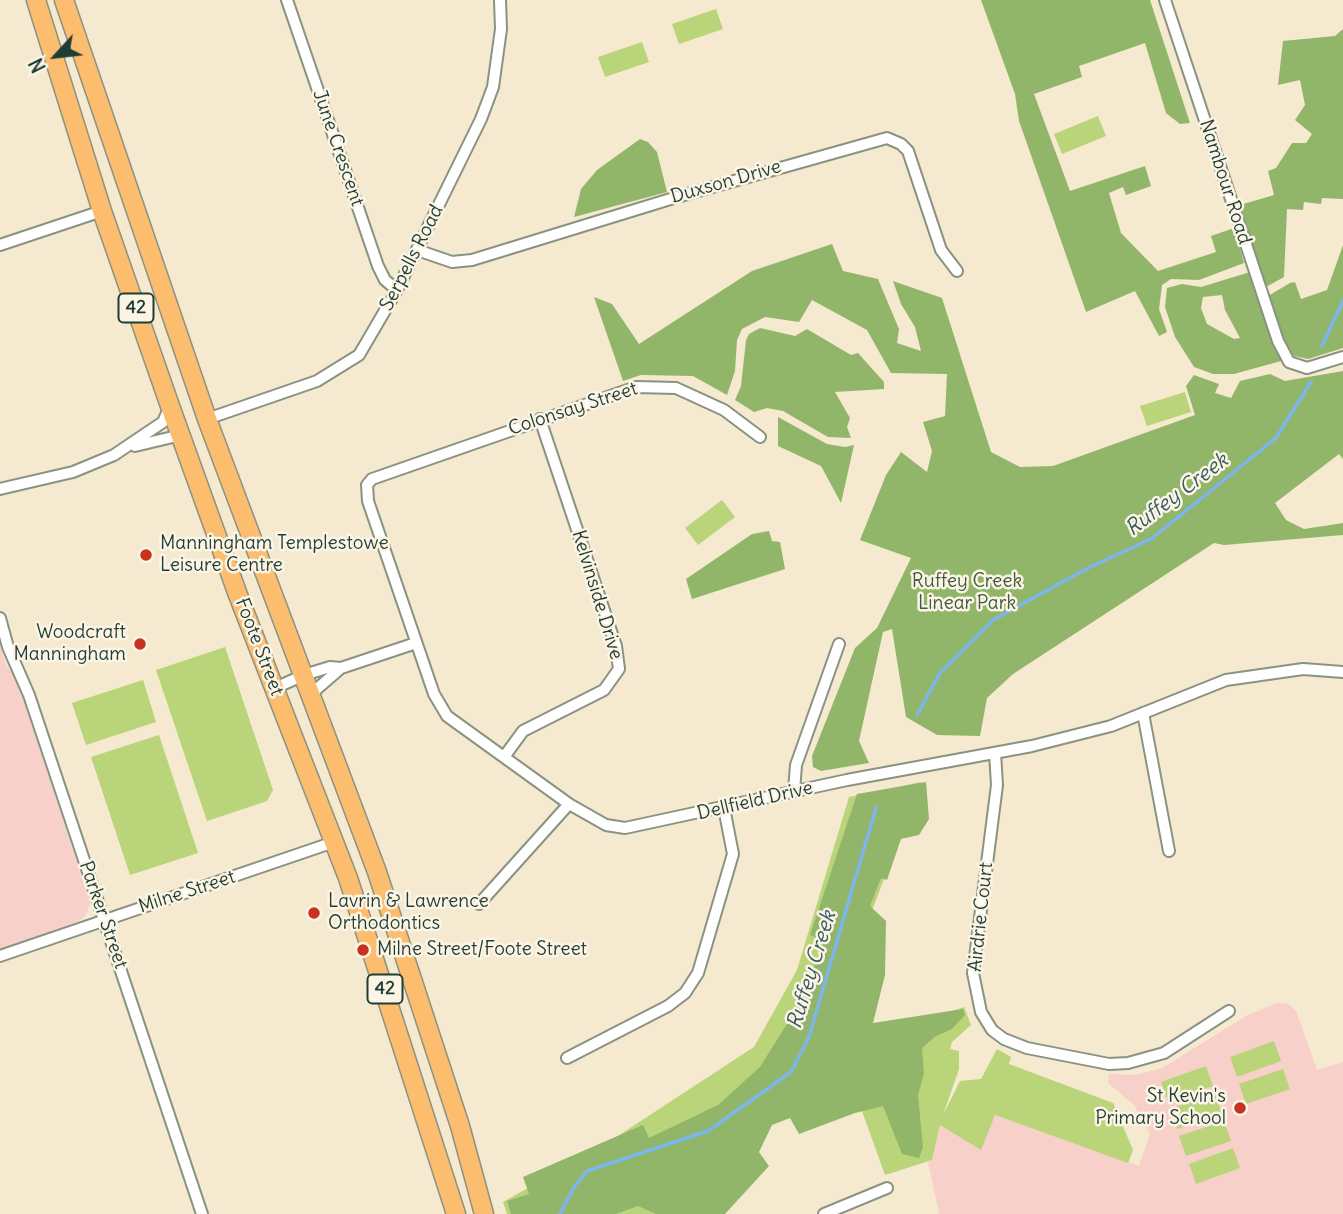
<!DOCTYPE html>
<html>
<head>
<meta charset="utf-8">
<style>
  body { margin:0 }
  #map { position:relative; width:1343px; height:1214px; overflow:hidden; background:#f5e9d0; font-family:Delius,sans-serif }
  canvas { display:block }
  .north { position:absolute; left:21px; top:21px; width:70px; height:70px; -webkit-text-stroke:5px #fcf5e5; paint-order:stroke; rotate:243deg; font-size:19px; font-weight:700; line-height:28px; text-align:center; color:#1f3d34 }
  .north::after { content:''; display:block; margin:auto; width:24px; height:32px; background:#1f3d34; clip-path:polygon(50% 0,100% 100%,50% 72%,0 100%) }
</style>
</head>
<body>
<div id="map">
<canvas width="1343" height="1214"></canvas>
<div class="north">N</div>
</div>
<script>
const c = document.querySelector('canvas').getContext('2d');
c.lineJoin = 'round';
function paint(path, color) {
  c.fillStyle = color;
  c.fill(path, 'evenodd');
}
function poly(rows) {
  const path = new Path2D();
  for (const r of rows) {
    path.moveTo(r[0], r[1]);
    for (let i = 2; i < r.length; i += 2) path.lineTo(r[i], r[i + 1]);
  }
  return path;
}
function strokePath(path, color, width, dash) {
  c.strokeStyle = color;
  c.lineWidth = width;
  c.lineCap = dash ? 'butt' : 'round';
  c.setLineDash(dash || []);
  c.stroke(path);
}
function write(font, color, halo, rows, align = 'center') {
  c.font = font + ' Delius,sans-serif';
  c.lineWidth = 5;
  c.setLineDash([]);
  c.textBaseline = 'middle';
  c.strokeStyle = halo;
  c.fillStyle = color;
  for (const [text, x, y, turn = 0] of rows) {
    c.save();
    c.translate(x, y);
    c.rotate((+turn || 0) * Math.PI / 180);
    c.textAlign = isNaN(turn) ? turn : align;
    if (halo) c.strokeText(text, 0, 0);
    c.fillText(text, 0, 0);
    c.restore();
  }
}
paint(poly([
  [0,647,7,667,15,675,90,903,86,915,79,921,0,949],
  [1276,1003,1288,1004,1296,1011,1317,1070,1343,1062,1343,1214,939,1214,928,1162,932,1160,940,1124,994,1115,1139,1166,1150,1134,1134,1105,1108,1083,1109,1074,1136,1075,1162,1068,1246,1016]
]), '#f7d1c9');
paint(poly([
  [716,9,723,29,679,44,672,24],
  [642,42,649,62,605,77,598,57],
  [1098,116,1106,136,1062,154,1054,134],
  [1185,392,1191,412,1147,426,1140,406],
  [722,500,735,517,698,545,685,528],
  [225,647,273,790,267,801,207,821,156,670],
  [143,680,156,722,86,745,72,703],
  [159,735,198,853,130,875,91,757],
  [921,782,868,921,868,1040,964,1007,971,1025,952,1042,950,1049,959,1051,959,1069,943,1115,960,1081,981,1079,997,1049,1011,1057,1009,1064,1113,1103,1133,1150,1128,1163,995,1115,981,1150,940,1125,932,1160,885,1175,857,1097,785,1103,692,1214,507,1214,503,1202,604,1145,754,1047,797,970,849,797],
  [1274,1041,1281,1061,1237,1077,1230,1057],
  [1206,1066,1213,1086,1168,1102,1161,1082],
  [1283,1069,1290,1089,1246,1104,1239,1084],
  [1215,1094,1222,1114,1177,1129,1170,1109],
  [1224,1121,1231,1141,1186,1156,1179,1136],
  [1233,1148,1240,1168,1196,1184,1189,1164]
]), '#b9d479');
paint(poly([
  [981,0,1150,0,1190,123,1180,124,1166,113,1145,43,1079,66,1082,77,1034,94,1070,191,1145,166,1151,186,1126,195,1123,187,1109,193,1121,233,1158,271,1216,252,1211,236,1234,228,1244,263,1199,280,1171,279,1162,285,1159,309,1167,332,1159,336,1135,291,1086,312,1019,121,1015,94],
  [1343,29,1343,199,1322,198,1321,204,1304,202,1303,210,1287,209,1284,277,1266,287,1240,205,1274,195,1268,171,1276,168,1292,143,1306,143,1312,134,1295,120,1305,105,1300,80,1278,85,1283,41,1335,36],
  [640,139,648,142,657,152,667,192,574,217,581,189,597,170],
  [832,244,843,271,878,279,899,329,897,343,921,351,915,327,901,304,893,281,942,298,991,452,1020,467,1053,466,1195,415,1186,386,1194,375,1219,384,1215,393,1231,398,1240,381,1270,374,1285,381,1343,371,1343,459,1339,454,1275,503,1286,520,1304,529,1343,523,1343,535,1224,545,1214,543,1013,674,987,698,980,736,937,735,906,717,892,629,883,632,859,741,869,763,821,771,813,767,812,756,855,648,877,628,911,558,860,540,886,475,901,452,927,472,932,451,923,422,945,416,947,374,891,373,867,330,812,300,799,322,765,317,742,329,737,340,735,371,727,395,693,376,641,375,623,381,594,297,612,304,639,344,752,271],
  [1343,245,1343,348,1308,359,1290,355,1268,296,1290,283,1295,282,1301,299,1327,290],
  [1250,272,1281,361,1234,374,1213,374,1194,367,1175,337,1165,307,1167,288,1182,284,1201,287],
  [1222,295,1225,310,1240,338,1234,339,1207,324,1201,308,1203,297],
  [760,328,795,336,807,329,851,355,858,353,884,382,884,389,835,392,850,418,847,427,851,438,828,437,783,411,767,408,754,412,735,400,741,386,746,340,749,334],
  [778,417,827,444,845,447,854,445,841,503,821,466,778,446],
  [769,531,772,541,780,542,785,569,692,599,686,579,752,534],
  [926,782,929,819,919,835,901,839,887,880,881,878,870,906,886,921,885,975,873,1023,963,1009,965,1015,952,1029,936,1036,922,1048,924,1073,918,1095,923,1147,919,1158,902,1154,883,1106,855,1113,799,1134,790,1118,772,1125,759,1152,769,1166,725,1214,656,1214,638,1206,616,1214,511,1214,507,1201,529,1194,523,1177,643,1125,649,1138,718,1105,760,1067,802,1000,824,941,810,935,857,794]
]), '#92b669');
strokePath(poly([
  [1322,346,1343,301],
  [917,715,940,673,993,620,1088,568,1151,539,1276,438,1311,382],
  [560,1214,574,1187,587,1171,708,1131,791,1072,809,1037,876,808]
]), '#7cb6ed', 3.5);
const minor = poly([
  [287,0,378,266,385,280,397,290],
  [1165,0,1278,341,1289,362,1307,368,1343,357],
  [0,245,102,211],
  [417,250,452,262,472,260,677,197,887,138,901,144,908,151,941,250,957,271],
  [207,419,317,381,359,355,397,290,481,119,493,87,501,29,500,0],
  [760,437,724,410,676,388,636,387,372,479,367,485,368,501,434,694,447,716,569,804,606,825,625,828,847,780,1032,746,1111,726,1226,680,1303,669,1343,672],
  [135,446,181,435],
  [0,489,73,472,114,455,163,422,170,406],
  [0,618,8,647,29,695,202,1214],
  [275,688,304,675,330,667,341,668],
  [311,694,341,668,416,643],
  [1143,713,1169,851],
  [995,753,997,785,973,973,981,1012,992,1030,1004,1039,1027,1048,1109,1064,1128,1063,1164,1053,1229,1011],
  [504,757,523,731,604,690,619,669,616,646,540,419],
  [794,791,796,765,839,644],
  [479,904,569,804],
  [0,956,334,842],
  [567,1058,668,1006,685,993,698,973,733,854,724,808],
  [824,1214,887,1188]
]);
const primary = poly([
  [36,0,102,211,170,406,238,595,348,878,456,1214],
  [64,0,207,419,377,872,460,1126,484,1214]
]);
strokePath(minor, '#8a9382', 14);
strokePath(primary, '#8a9382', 21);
strokePath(minor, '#fff', 10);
strokePath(primary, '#fcbd6f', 18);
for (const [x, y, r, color] of [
  [146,555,7,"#c8321e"],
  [140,644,7,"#c8321e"],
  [314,913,7,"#c8321e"],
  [363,950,7,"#c8321e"],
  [1240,1108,7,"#c8321e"]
]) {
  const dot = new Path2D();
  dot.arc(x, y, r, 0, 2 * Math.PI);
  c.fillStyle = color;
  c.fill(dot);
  strokePath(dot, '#fcf5e5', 2.5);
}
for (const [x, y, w] of [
  [136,308,35],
  [385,989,35]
]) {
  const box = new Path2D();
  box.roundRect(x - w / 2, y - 14.5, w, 29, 5);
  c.fillStyle = '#fcf5e5';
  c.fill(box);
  strokePath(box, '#1f3d34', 2);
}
write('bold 18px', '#1f3d34', null, [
  ["42",136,308],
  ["42",385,989]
]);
write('19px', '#1f3d34', '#fcf5e5', [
  ["June Crescent",338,148,71],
  ["Duxson Drive",726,182,-16],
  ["Nambour Road",1225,182,72],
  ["Serpells Road",412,258,-63],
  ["Colonsay Street",573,409,-18],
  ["Kelvinside Drive",597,595,73],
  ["Foote Street",259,647,69],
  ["Dellfield Drive",755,801,-13],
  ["Milne Street",187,892,-18],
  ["Parker Street",103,915,71],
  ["Airdrie Court",981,917,-84]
]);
write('19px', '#1f3d34', '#fcf5e5', [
  ["Manningham Templestowe",160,544],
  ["Leisure Centre",160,566],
  ["Woodcraft",126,633,"right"],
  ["Manningham",126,655,"right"],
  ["Lavrin & Lawrence",328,902],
  ["Orthodontics",328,924],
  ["Milne Street/Foote Street",377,950],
  ["St Kevin's",1226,1097,"right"],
  ["Primary School",1226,1119,"right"]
], 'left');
write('19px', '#3e5b42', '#fcf5e5', [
  ["Ruffey Creek",967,582],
  ["Linear Park",967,604]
]);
write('italic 21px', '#365b62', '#fcf5e5', [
  ["Ruffey Creek",1177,495,-37],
  ["Ruffey Creek",812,970,-73]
]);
</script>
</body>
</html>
